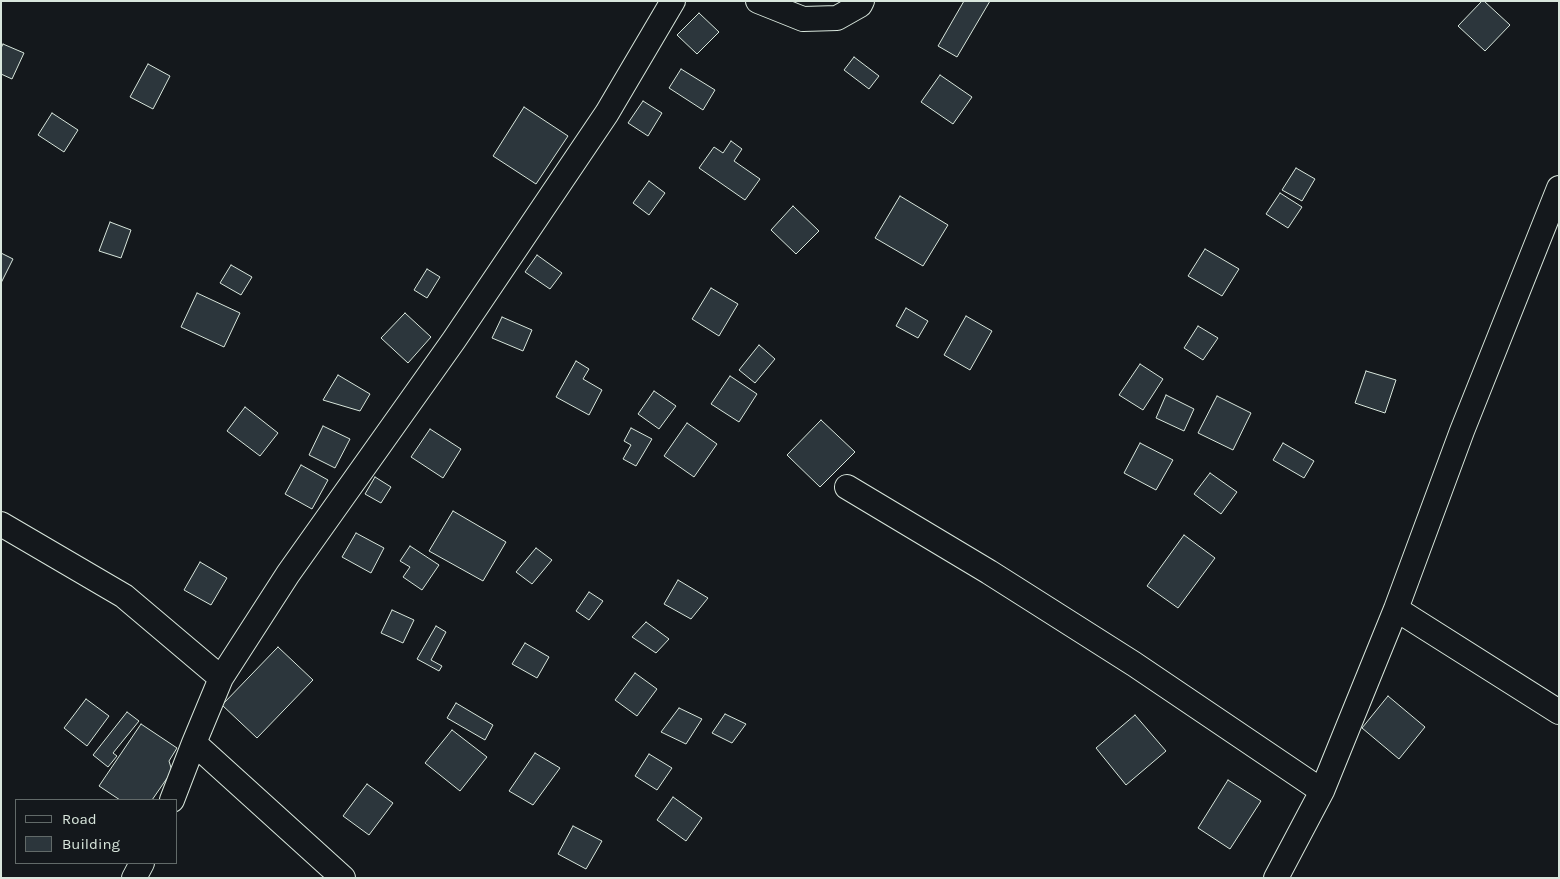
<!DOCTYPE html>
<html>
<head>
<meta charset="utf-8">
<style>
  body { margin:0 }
  #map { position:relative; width:1560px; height:879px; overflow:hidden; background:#14181c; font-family:Karla,sans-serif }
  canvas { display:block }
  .frame { position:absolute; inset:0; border:2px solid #d8e6dc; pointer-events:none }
  .legend { position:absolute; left:15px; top:799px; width:162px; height:65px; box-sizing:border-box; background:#14181c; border:1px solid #626a69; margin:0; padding:6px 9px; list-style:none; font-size:15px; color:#d8e6dc }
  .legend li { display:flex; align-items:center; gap:10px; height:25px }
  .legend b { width:25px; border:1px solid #626a69 }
</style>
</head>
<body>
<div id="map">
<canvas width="1560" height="879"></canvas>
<div class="frame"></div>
<ul class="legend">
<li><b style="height:6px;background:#14181c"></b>Road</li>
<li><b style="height:14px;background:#2c363c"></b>Building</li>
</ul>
</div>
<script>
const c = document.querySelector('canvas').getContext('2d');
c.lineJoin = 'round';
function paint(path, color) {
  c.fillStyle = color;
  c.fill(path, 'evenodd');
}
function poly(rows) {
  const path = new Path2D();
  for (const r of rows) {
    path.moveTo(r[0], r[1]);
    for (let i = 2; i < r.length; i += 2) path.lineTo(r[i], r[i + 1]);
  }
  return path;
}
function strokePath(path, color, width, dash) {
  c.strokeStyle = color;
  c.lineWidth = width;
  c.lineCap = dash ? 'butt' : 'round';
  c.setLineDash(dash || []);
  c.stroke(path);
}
const building = poly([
  [964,1,990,1,957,57,938,46,964,1],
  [1482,1,1484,1,1510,25,1485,51,1458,26,1482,1],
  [699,13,719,32,697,54,677,35,699,13],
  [3,44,24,53,12,79,1,74,1,48,3,44],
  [854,57,879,76,869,89,844,70,854,57],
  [148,64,170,76,153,109,130,97,148,64],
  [681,69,715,90,703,110,669,88,681,69],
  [940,75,972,97,953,124,921,102,940,75],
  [643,101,662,113,648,136,628,123,643,101],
  [524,107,568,136,536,184,493,156,524,107],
  [52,113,78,130,64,152,38,135,52,113],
  [731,141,742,149,734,161,760,179,745,200,699,168,714,147,723,153,731,141],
  [1296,168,1315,179,1302,201,1282,190,1296,168],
  [649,181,665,193,649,215,633,203,649,181],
  [1280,193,1302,207,1288,228,1266,214,1280,193],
  [900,196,948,225,923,266,875,238,900,196],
  [793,206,819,231,796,254,771,230,793,206],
  [110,222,131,230,121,258,99,251,110,222],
  [1205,249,1239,269,1222,296,1188,276,1205,249],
  [1,253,13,259,1,283,1,253],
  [537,255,562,273,550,289,525,272,537,255],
  [231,265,252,277,241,295,220,283,231,265],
  [427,269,440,277,427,298,414,290,427,269],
  [711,288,738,304,719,336,692,319,711,288],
  [197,293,240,313,224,347,181,327,197,293],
  [906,308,928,321,918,338,896,326,906,308],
  [405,313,431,337,408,363,381,338,405,313],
  [966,316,992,331,970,370,944,355,966,316],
  [502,317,532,330,523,351,492,338,502,317],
  [1198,326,1218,338,1203,360,1184,348,1198,326],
  [759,345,775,359,755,383,739,370,759,345],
  [576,361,589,369,583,379,602,390,589,415,556,397,576,361],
  [1140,364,1163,379,1143,410,1119,395,1140,364],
  [1366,371,1396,380,1385,413,1355,403,1366,371],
  [338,375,370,394,360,411,323,400,338,375],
  [730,376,757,394,739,422,711,404,730,376],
  [654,391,676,406,659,429,638,414,654,391],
  [1166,395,1194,409,1184,431,1156,418,1166,395],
  [1217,396,1251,413,1233,450,1198,433,1217,396],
  [245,407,278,433,260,456,227,431,245,407],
  [821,420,855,452,820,487,787,455,821,420],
  [687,423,717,444,694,477,664,456,687,423],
  [323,426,350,439,335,468,309,455,323,426],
  [631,428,652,439,636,466,623,459,631,445,624,441,631,428],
  [430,429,461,449,443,478,411,457,430,429],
  [1140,443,1173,460,1156,490,1124,473,1140,443],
  [1283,443,1314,461,1304,478,1273,460,1283,443],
  [301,465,328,480,312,509,285,494,301,465],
  [1210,473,1237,492,1221,514,1194,494,1210,473],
  [375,477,391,487,381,503,365,494,375,477],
  [453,511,506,542,483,581,429,551,453,511],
  [356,533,384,548,371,573,342,557,356,533],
  [1184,535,1215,558,1178,608,1147,586,1184,535],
  [410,546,439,565,422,590,403,577,410,567,400,561,410,546],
  [536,548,552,560,532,584,516,572,536,548],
  [200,562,227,578,211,605,184,590,200,562],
  [678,580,708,598,691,619,664,604,678,580],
  [589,592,603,601,589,620,576,611,589,592],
  [392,610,414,620,403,643,381,633,392,610],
  [646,622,669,639,656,653,632,637,646,622],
  [436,626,446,632,431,660,442,666,439,671,417,659,436,626],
  [525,643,549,657,537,678,512,664,525,643],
  [278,647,313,680,257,738,222,705,278,647],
  [635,673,657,689,637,716,615,700,635,673],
  [1388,696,1425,727,1399,759,1362,728,1388,696],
  [86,699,109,716,87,746,64,728,86,699],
  [456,703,493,725,485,740,447,718,456,703],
  [679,708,702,719,686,744,661,732,679,708],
  [127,712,139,721,113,753,117,756,108,767,93,755,127,712],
  [725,714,746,724,732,743,712,733,725,714],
  [1135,715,1166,751,1126,785,1096,748,1135,715],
  [141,724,177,748,169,761,172,771,152,800,120,800,99,786,141,724],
  [452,730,487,757,460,791,425,763,452,730],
  [535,753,560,768,533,805,509,791,535,753],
  [649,754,672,768,657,790,635,776,649,754],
  [1228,780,1261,801,1230,849,1198,828,1228,780],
  [367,784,393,803,369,835,343,816,367,784],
  [673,797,702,818,686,841,657,820,673,797],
  [573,826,602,841,586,869,558,854,573,826]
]);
paint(building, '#2c363c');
strokePath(building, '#d8e6dc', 1);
const street = poly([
  [758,1,803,19,837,18,860,5,862,1],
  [847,487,989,572,1134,664,1322,791],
  [1,524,124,596,221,678],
  [1396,609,1559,712],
  [172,800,194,743],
  [134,878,142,863],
  [343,878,194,743,221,678,288,574,454,340,607,113,673,1],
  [1276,878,1322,791,1396,609,1462,431,1559,188]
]);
strokePath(street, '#d8e6dc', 26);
strokePath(street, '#14181c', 24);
</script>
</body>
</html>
